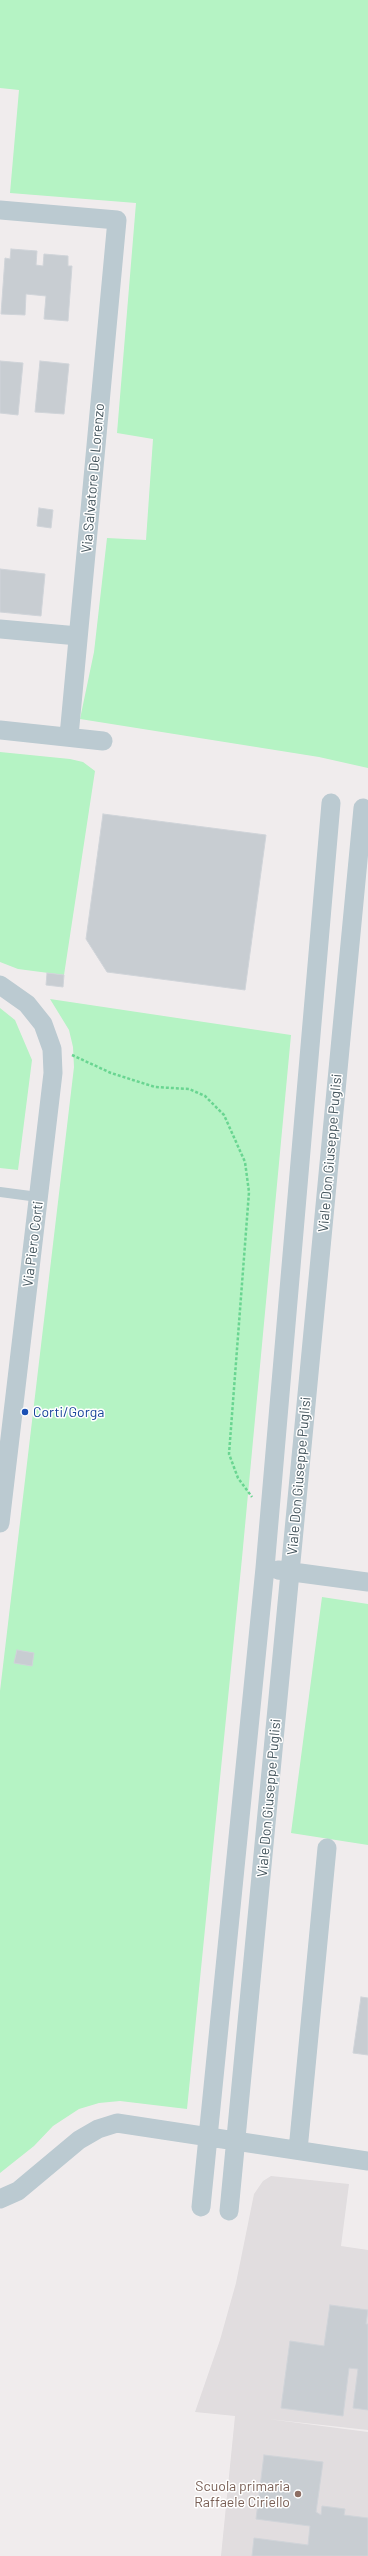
<!DOCTYPE html>
<html>
<head>
<meta charset="utf-8">
<style>
  body { margin:0 }
  canvas { display:block; background:#f0eced }
</style>
</head>
<body>
<canvas width="368" height="2556"></canvas>
<script>
const c = document.querySelector('canvas').getContext('2d');
c.lineJoin = 'round';
function paint(path, color) {
  c.fillStyle = color;
  c.fill(path, 'evenodd');
}
function poly(rows) {
  const path = new Path2D();
  for (const r of rows) {
    path.moveTo(r[0], r[1]);
    for (let i = 2; i < r.length; i += 2) path.lineTo(r[i], r[i + 1]);
  }
  return path;
}
function strokePath(path, color, width, dash) {
  c.strokeStyle = color;
  c.lineWidth = width;
  c.lineCap = dash ? 'butt' : 'round';
  c.setLineDash(dash || []);
  c.stroke(path);
}
function write(font, color, halo, rows, align = 'center') {
  c.font = font + ' Barlow,sans-serif';
  c.lineWidth = 3;
  c.setLineDash([]);
  c.textBaseline = 'middle';
  c.strokeStyle = halo;
  c.fillStyle = color;
  for (const [text, x, y, turn = 0] of rows) {
    c.save();
    c.translate(x, y);
    c.rotate((+turn || 0) * Math.PI / 180);
    c.textAlign = isNaN(turn) ? turn : align;
    if (halo) c.strokeText(text, 0, 0);
    c.fillText(text, 0, 0);
    c.restore();
  }
}
paint(poly([
  [271,2176,349,2184,341,2246,368,2250,368,2430,268,2419,368,2432,368,2556,221,2556,235,2416,195,2412,220,2340,236,2283,254,2194,263,2181]
]), '#e1dddf');
paint(poly([
  [0,0,368,0,368,768,319,757,80,719,94,652,107,538,146,540,153,439,117,433,136,203,10,193,19,90,0,88],
  [0,752,70,759,83,762,95,771,64,975,18,969,0,962],
  [50,999,291,1035,242,1558,187,2109,120,2101,99,2103,79,2109,53,2126,34,2146,0,2173,0,1691,74,1067,73,1047,69,1030],
  [0,1008,15,1020,32,1060,18,1170,0,1168],
  [322,1597,368,1604,368,1845,291,1833]
]), '#b5f3c4');
const building = poly([
  [11,249,37,251,36,265,43,266,44,254,68,256,68,266,72,266,68,321,44,319,46,296,26,294,25,315,1,314,5,258,10,259,11,249],
  [0,361,23,363,18,415,0,413,0,361],
  [40,361,69,364,64,414,35,412,40,361],
  [39,508,53,510,51,528,37,526,39,508],
  [0,569,45,574,41,616,0,612,0,569],
  [103,814,266,835,245,990,107,972,86,939,103,814],
  [47,973,64,975,63,987,46,985,47,973],
  [17,1650,34,1653,32,1666,14,1663,17,1650],
  [361,1997,368,1998,368,2055,353,2053,361,1997],
  [330,2305,368,2310,366,2324,368,2324,368,2410,353,2408,358,2369,349,2368,343,2416,281,2408,290,2341,324,2346,330,2305],
  [264,2455,323,2462,316,2512,321,2515,322,2506,345,2509,344,2515,368,2518,368,2556,252,2556,254,2538,308,2545,310,2526,256,2519,264,2455]
]);
paint(building, '#c8cdd2');
strokePath(building, '#d0d4d9', 1);
strokePath(poly([
  [72,1055,111,1073,155,1087,189,1089,205,1096,224,1115,245,1162,249,1192,229,1454,238,1478,252,1497]
]), '#69d591', 2.5, [3, 2]);
strokePath(poly([
  [0,1192,38,1197]
]), '#bbcad1', 10);
strokePath(poly([
  [0,210,117,220,69,736],
  [0,629,78,636],
  [0,730,103,741],
  [0,985,27,1004,43,1024,52,1049,53,1073,0,1523],
  [278,1570,368,1582],
  [298,2150,327,1848],
  [0,2199,18,2191,79,2140,98,2129,117,2123,368,2161],
  [201,2207,265,1568,331,803],
  [229,2211,363,808]
]), '#bbcad1', 19);
for (const [x, y, r, color] of [
  [25,1412,4,"#1a4fb4"],
  [298,2494,4,"#8d6e63"]
]) {
  const dot = new Path2D();
  dot.arc(x, y, r, 0, 2 * Math.PI);
  c.fillStyle = color;
  c.fill(dot);
  strokePath(dot, '#fff', 1.5);
}
write('14px', '#43545c', '#fff', [
  ["Via Salvatore De Lorenzo",93,478,-85],
  ["Viale Don Giuseppe Puglisi",330,1153,-85],
  ["Via Piero Corti",33,1244,-83],
  ["Viale Don Giuseppe Puglisi",299,1476,-85],
  ["Viale Don Giuseppe Puglisi",269,1798,-85]
]);
write('14px', '#164399', '#fff', [
  ["Corti/Gorga",33,1412]
], 'left');
write('14px', '#785e54', '#fff', [
  ["Scuola primaria",290,2486],
  ["Raffaele Ciriello",290,2502]
], 'right');
</script>
</body>
</html>
